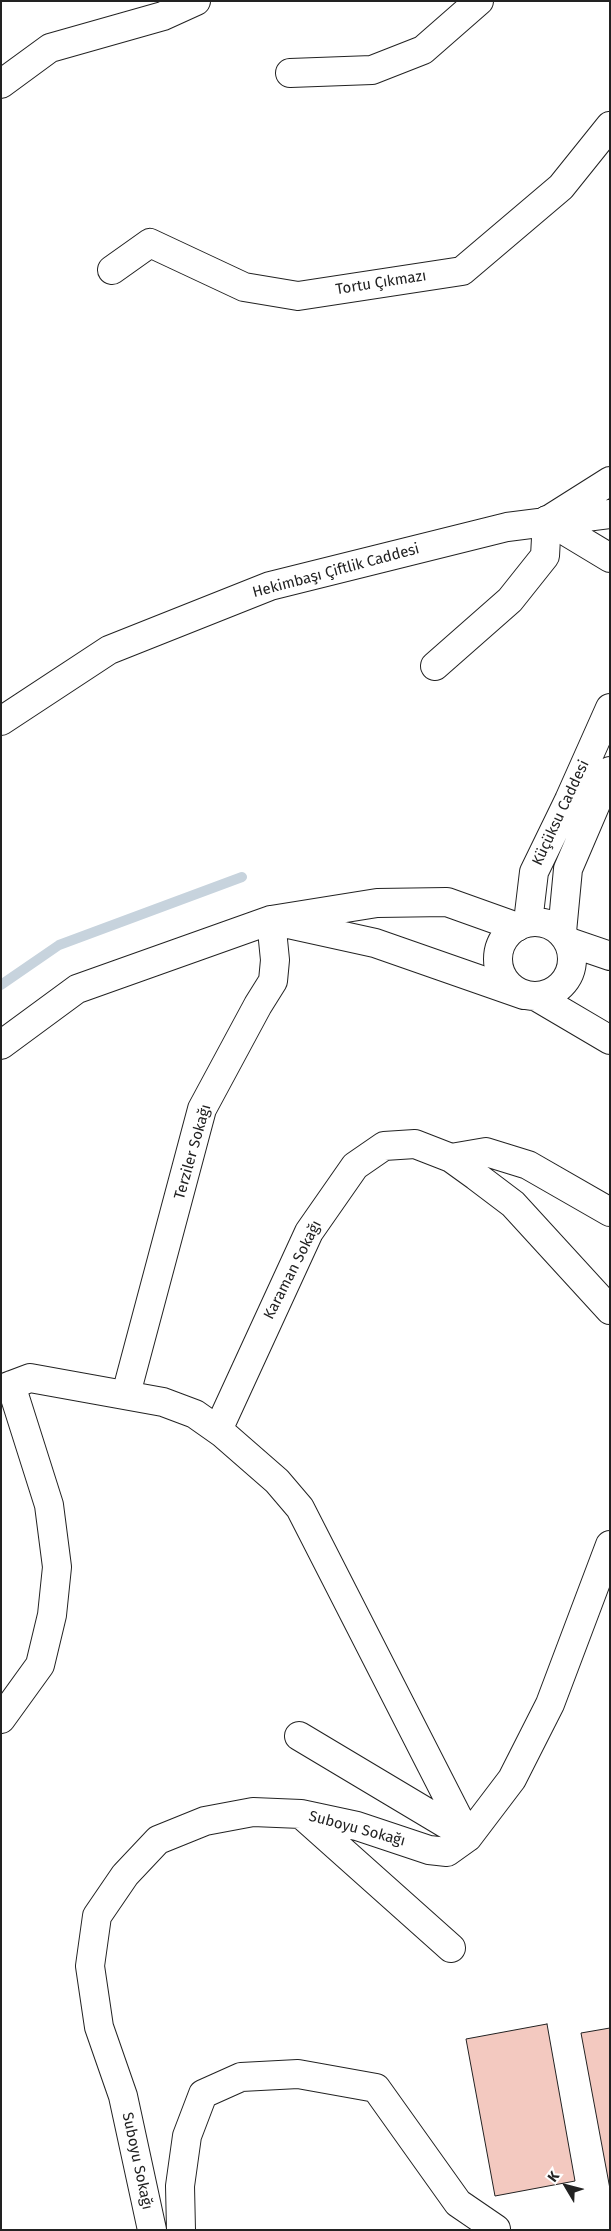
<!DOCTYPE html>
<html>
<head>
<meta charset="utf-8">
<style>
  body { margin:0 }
  #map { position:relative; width:611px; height:2231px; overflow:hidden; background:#fff; font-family:"Fira Sans",sans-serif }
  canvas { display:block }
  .frame { position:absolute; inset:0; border:2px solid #222; pointer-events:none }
  .north { position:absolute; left:541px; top:2161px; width:50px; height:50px; -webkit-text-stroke:4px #fff; paint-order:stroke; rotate:307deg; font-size:14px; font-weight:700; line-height:20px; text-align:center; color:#222 }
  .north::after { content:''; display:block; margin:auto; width:18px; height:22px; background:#222; clip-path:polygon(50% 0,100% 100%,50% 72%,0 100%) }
</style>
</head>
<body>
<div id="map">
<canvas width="611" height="2231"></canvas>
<div class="frame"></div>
<div class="north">K</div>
</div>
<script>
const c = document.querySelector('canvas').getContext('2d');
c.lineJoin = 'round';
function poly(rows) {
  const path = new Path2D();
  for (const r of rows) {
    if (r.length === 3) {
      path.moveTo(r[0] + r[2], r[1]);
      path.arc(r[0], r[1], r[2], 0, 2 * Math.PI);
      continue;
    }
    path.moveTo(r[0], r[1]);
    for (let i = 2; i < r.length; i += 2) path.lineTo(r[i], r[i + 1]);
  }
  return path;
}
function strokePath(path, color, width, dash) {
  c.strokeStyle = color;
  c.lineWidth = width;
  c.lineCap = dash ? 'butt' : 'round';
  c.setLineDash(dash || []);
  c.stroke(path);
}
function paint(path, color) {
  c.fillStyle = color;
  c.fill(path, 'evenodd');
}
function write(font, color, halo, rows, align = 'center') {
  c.font = font + ' "Fira Sans",sans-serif';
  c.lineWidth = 4;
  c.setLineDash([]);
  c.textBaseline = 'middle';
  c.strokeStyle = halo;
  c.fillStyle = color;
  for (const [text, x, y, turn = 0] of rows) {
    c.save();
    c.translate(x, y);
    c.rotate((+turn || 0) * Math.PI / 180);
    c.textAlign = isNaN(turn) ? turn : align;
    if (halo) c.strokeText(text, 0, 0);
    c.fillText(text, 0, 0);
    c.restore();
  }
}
strokePath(poly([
  [1,985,59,945,242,877]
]), '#c7d3dd', 10);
const building = poly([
  [547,2024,575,2181,495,2196,466,2039,547,2024],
  [610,2028,610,2189,581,2033,610,2028]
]);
paint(building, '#f3c9c0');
strokePath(building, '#222', 1);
const minor = poly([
  [290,73,372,70,423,50,479,1],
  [1,84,50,48,163,16,196,1],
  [112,270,150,243,244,287,298,296,462,271,561,187,610,126],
  [435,666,510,600,545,556,547,520],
  [284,923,375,943,524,995],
  [1,1045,77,989,271,920,377,903,447,902,517,927],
  [451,1158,486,1152,528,1165,610,1212],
  [1,1389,30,1378,163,1402,195,1414,222,1433,277,1481,300,1508,468,1837],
  [126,1394,202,1109,258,1005,273,981,275,960,271,920],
  [218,1430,309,1232,355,1166,384,1146,415,1144,451,1158,476,1176,513,1204,610,1310],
  [1,1719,40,1665,52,1615,57,1567,49,1505,11,1385],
  [299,1736,468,1837],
  [302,1815,451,1948],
  [152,2230,123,2096,99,2027,90,1966,97,1916,125,1875,158,1840,205,1821,253,1812,301,1814,357,1826,429,1850,447,1852,468,1837,512,1779,550,1704,610,1545],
  [181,2230,180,2186,187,2136,203,2094,241,2077,298,2074,376,2088,458,2203,496,2229]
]);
const major = poly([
  [553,517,610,481],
  [547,520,610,558],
  [1,721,109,650,270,586,507,527,610,514],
  [535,959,37],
  [528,922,534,872,569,800,610,708],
  [562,932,568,869,610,771],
  [569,942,610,956],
  [537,997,610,1040]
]);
strokePath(minor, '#222', 30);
strokePath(major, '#222', 30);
strokePath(minor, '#fff', 28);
strokePath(major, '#fff', 28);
write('15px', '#222', '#fff', [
  ["Tortu Çıkmazı",381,283,-9],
  ["Hekimbaşı Çiftlik Caddesi",336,571,-15],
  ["Küçüksu Caddesi",561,813,-65],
  ["Terziler Sokağı",193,1152,-74],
  ["Karaman Sokağı",293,1270,-63],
  ["Suboyu Sokağı",357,1829,15],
  ["Suboyu Sokağı",137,2161,78]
]);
</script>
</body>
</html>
